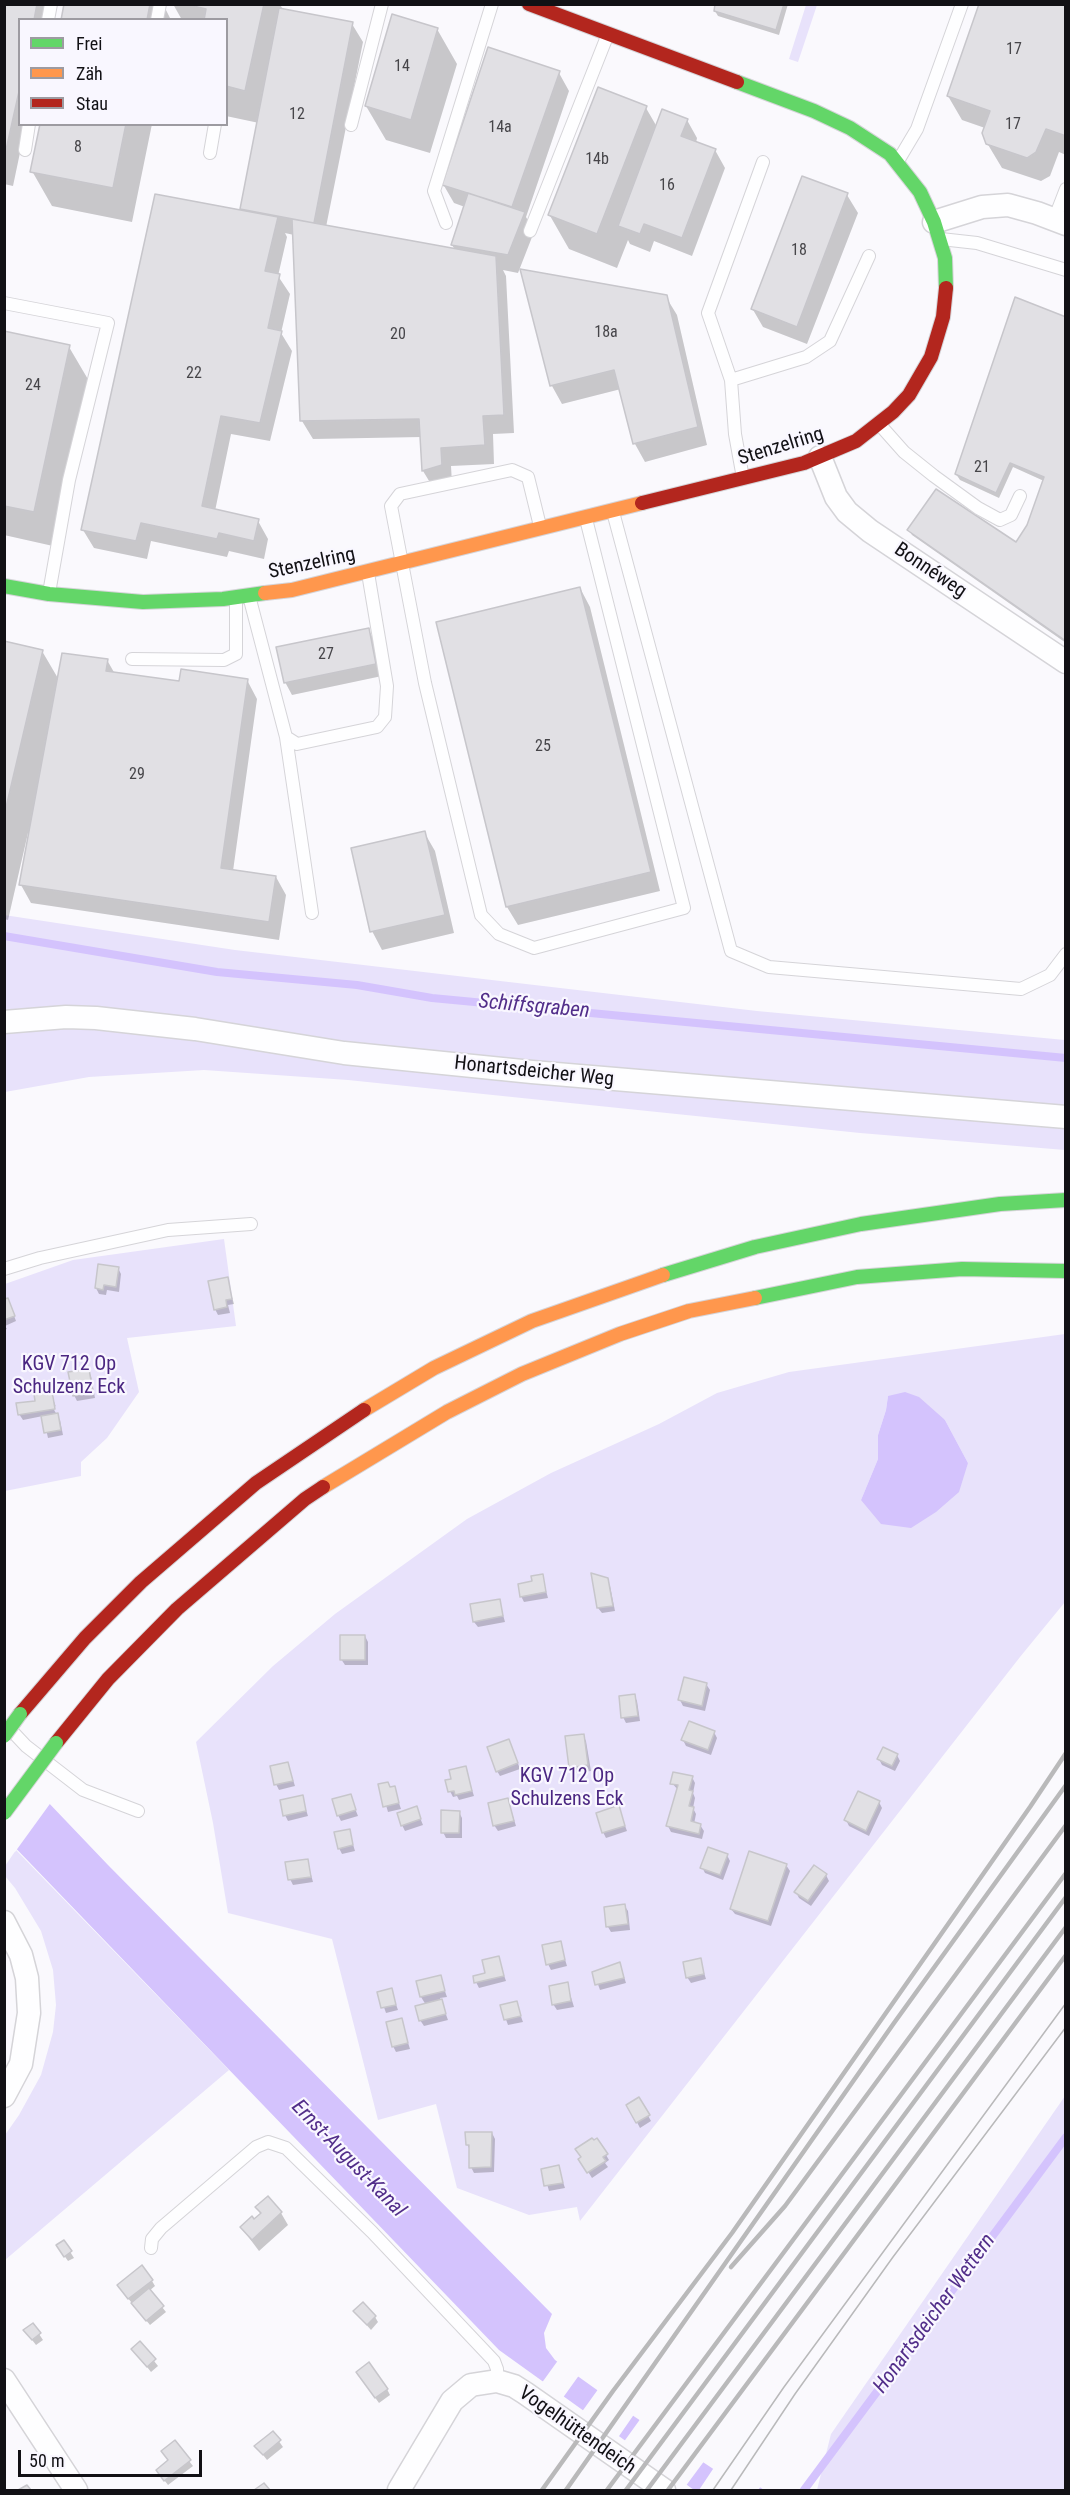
<!DOCTYPE html>
<html>
<head>
<meta charset="utf-8">
<style>
  body { margin:0 }
  #map { position:relative; width:1070px; height:2495px; overflow:hidden; background:#faf9fd; font-family:"Roboto Condensed",sans-serif }
  canvas { display:block }
  .frame { position:absolute; inset:0; border:6px solid #121115; pointer-events:none }
  .legend { position:absolute; left:18px; top:18px; width:210px; height:108px; box-sizing:border-box; background:#f9f7ff; border:2px solid #9d9ba1; margin:0; padding:8px 10px; list-style:none; font-size:18px; color:#121115 }
  .legend li { display:flex; align-items:center; gap:12px; height:30px }
  .legend b { width:30px; border:2px solid #9d9ba1 }
  .scale { position:absolute; left:18px; top:2450px; width:184px; height:27px; box-sizing:border-box; border:3px solid #121115; border-top:0; padding-left:8px; font-size:18px; line-height:21px; white-space:nowrap; color:#121115; -webkit-text-stroke:4px #f9f7ff; paint-order:stroke }
</style>
</head>
<body>
<div id="map">
<canvas width="1070" height="2495"></canvas>
<div class="frame"></div>
<ul class="legend">
<li><b style="height:8px;background:#63d668"></b>Frei</li>
<li><b style="height:8px;background:#ff974d"></b>Zäh</li>
<li><b style="height:8px;background:#b3261e"></b>Stau</li>
</ul>
<div class="scale">50 m</div>
</div>
<script>
const c = document.querySelector('canvas').getContext('2d');
c.lineJoin = 'round';
function paint(path, color) {
  c.fillStyle = color;
  c.fill(path, 'evenodd');
}
function poly(rows) {
  const path = new Path2D();
  for (const r of rows) {
    path.moveTo(r[0], r[1]);
    for (let i = 2; i < r.length; i += 2) path.lineTo(r[i], r[i + 1]);
  }
  return path;
}
function strokePath(path, color, width, dash) {
  c.strokeStyle = color;
  c.lineWidth = width;
  c.lineCap = dash ? 'butt' : 'round';
  c.setLineDash(dash || []);
  c.stroke(path);
}
function write(font, color, halo, rows, align = 'center') {
  c.font = font + ' "Roboto Condensed",sans-serif';
  c.lineWidth = 4.5;
  c.setLineDash([]);
  c.textBaseline = 'middle';
  c.strokeStyle = halo;
  c.fillStyle = color;
  for (const [text, x, y, turn = 0] of rows) {
    c.save();
    c.translate(x, y);
    c.rotate((+turn || 0) * Math.PI / 180);
    c.textAlign = isNaN(turn) ? turn : align;
    if (halo) c.strokeText(text, 0, 0);
    c.fillText(text, 0, 0);
    c.restore();
  }
}
paint(poly([
  [806,5,817,5,798,62,789,59],
  [4,915,235,950,757,1011,1065,1040,1065,1150,860,1133,348,1080,204,1070,89,1077,5,1092],
  [224,1239,236,1326,127,1338,139,1392,107,1438,81,1462,81,1476,5,1491,5,1284,73,1260],
  [1065,1334,1065,1602,1020,1657,580,2221,577,2207,529,2215,457,2188,436,2104,378,2120,332,1939,228,1913,213,1823,196,1742,273,1666,335,1614,467,1519,551,1473,659,1424,717,1393,789,1372],
  [888,1396,945,1420,968,1463,861,1500,878,1459,878,1435,886,1410],
  [16,1850,229,2070,5,2260,5,2135,19,2115,41,2075,53,2032,56,2005,53,1970,41,1931,15,1888,5,1876,5,1866],
  [1065,2096,1065,2490,817,2490,831,2434]
]), '#e8e2fb');
paint(poly([
  [905,1392,919,1397,945,1420,968,1463,959,1492,936,1512,911,1528,881,1524,861,1500,878,1459,878,1435,886,1410,888,1396],
  [4,1756,108,1865,552,2314,544,2333,546,2348,555,2360,635,2417,745,2490,751,2481,764,2490,694,2490,499,2350,5,1837]
]), '#d4c3fd');
paint(poly([
  [4,1753,52,1801,15,1852,4,1841],
  [559,2359,580,2374,562,2399,541,2384],
  [599,2388,635,2413,617,2439,581,2413],
  [641,2418,705,2460,685,2487,623,2443],
  [715,2466,745,2486,751,2479,762,2485,758,2490,699,2490]
]), '#faf9fd');
paint(poly([
  [4,4,51,4,48,20,20,20,20,124,26,124,13,186,4,184],
  [65,4,163,4,171,20,62,20],
  [173,4,280,4,283,10,352,24,363,42,326,227,455,250,452,245,465,207,454,203,443,184,559,73,569,91,526,217,534,232,518,273,503,270,506,276,514,433,493,434,494,464,451,466,452,483,434,489,423,471,422,437,313,439,302,421,294,235,285,233,287,237,278,276,290,294,281,333,292,351,270,441,231,434,215,511,258,521,268,539,264,559,229,551,227,557,151,541,147,559,94,548,83,530,242,210,259,123,226,116,226,20,182,20],
  [717,4,788,4,779,35,718,16,715,11],
  [1066,4,1066,155,1059,152,1050,176,1041,181,1002,168,987,143,985,128,962,120,948,96],
  [437,29,457,64,430,153,386,140,366,106],
  [646,108,657,127,687,120,697,138,696,143,715,150,725,168,692,256,654,241,650,252,630,244,628,240,617,268,569,249,549,214],
  [41,124,152,124,132,222,52,206,32,171],
  [847,195,858,213,807,344,763,327,752,308],
  [522,271,666,297,677,315,707,445,645,462,635,444,621,389,562,404,552,386],
  [1066,318,1066,643,912,535,909,530,1016,544,1028,526,1044,481,1013,467,999,498,960,480,956,474],
  [4,333,69,347,89,381,53,546,4,535],
  [580,588,590,607,660,891,518,925,507,907,437,623],
  [368,629,375,642,382,676,292,695,285,682],
  [4,642,42,651,59,680,107,660,115,674,181,683,247,680,257,699,233,871,276,877,286,895,279,940,31,903,21,885,30,834,28,833,8,920,4,919],
  [424,832,435,851,454,933,382,950,372,931],
  [118,1268,121,1274,119,1292,107,1290,106,1295,99,1294,96,1288],
  [227,1279,234,1304,228,1305,230,1313,218,1315,215,1309],
  [4,1301,10,1305,16,1321,5,1326,7,1329,4,1330],
  [88,1370,91,1376,95,1398,77,1401,74,1395],
  [51,1393,56,1407,52,1401,50,1403,60,1420,63,1435,48,1438,43,1416,23,1420,19,1414],
  [542,1576,548,1598,524,1602,521,1596],
  [607,1580,610,1586,615,1611,602,1613,598,1608],
  [499,1600,505,1622,478,1627,474,1622],
  [365,1636,368,1642,368,1665,345,1665,341,1659],
  [706,1684,710,1690,705,1711,683,1706,680,1700],
  [634,1695,637,1701,640,1721,626,1723,623,1717],
  [714,1732,717,1738,711,1755,686,1746,683,1740],
  [583,1735,586,1741,591,1771,574,1773,571,1768],
  [512,1747,520,1769,500,1776,497,1771],
  [897,1755,900,1761,895,1771,882,1765,879,1759],
  [288,1764,295,1786,279,1790,276,1784],
  [465,1768,474,1796,459,1800,457,1796,453,1797,450,1791,453,1780],
  [692,1777,695,1783,693,1793,695,1798,693,1808,696,1814,694,1824,700,1825,704,1831,702,1839,671,1832,668,1826,678,1790,672,1783],
  [380,1785,394,1788,401,1809,388,1812],
  [350,1796,358,1816,341,1821,338,1815],
  [302,1797,308,1816,288,1821,285,1815],
  [508,1800,516,1826,498,1831,494,1825],
  [879,1802,882,1808,869,1836,849,1826,846,1820],
  [618,1807,627,1831,606,1838,603,1832],
  [416,1808,423,1825,405,1831,402,1825],
  [459,1812,462,1818,462,1838,446,1838,443,1832],
  [349,1831,355,1851,342,1854,339,1848],
  [727,1855,730,1861,723,1880,705,1873,702,1867],
  [307,1860,313,1882,293,1885,290,1879],
  [786,1865,790,1871,771,1926,735,1914,731,1909],
  [826,1875,829,1881,811,1906,799,1898,796,1892],
  [624,1905,628,1911,630,1930,611,1932,608,1927,605,1908],
  [560,1943,567,1966,551,1970,548,1964],
  [498,1958,506,1981,479,1988,476,1982,487,1974],
  [700,1960,706,1979,691,1983,687,1977],
  [620,1964,626,1983,600,1990,594,1973],
  [440,1977,447,1997,440,1998,448,2020,424,2026,420,2020,426,2005,421,1997],
  [567,1984,574,2007,557,2010,553,2004],
  [391,1990,398,2010,386,2013,379,1993],
  [516,2003,523,2022,508,2025,501,2006],
  [401,2020,410,2049,396,2052,393,2046],
  [639,2099,651,2121,640,2128,628,2105],
  [492,2133,495,2139,494,2172,474,2173,471,2167,470,2150,467,2144],
  [606,2155,609,2160,605,2163,608,2167,592,2178,580,2159],
  [558,2167,565,2188,549,2191,543,2170],
  [257,2208,281,2213,288,2225,259,2251,241,2227,261,2215],
  [64,2242,74,2258,68,2261,61,2251],
  [152,2281,155,2286,149,2291,166,2312,150,2325,122,2291],
  [355,2312,375,2317,378,2322,371,2330],
  [39,2334,43,2340,36,2345,29,2336],
  [140,2343,158,2366,151,2372,133,2349],
  [361,2378,387,2389,390,2395,379,2403],
  [273,2433,283,2447,267,2460,260,2451],
  [189,2461,193,2466,168,2485,161,2476]
]), '#0003');
strokePath(poly([
  [4,936,217,972,357,985,432,998,1066,1058],
  [804,2490,1066,2137]
]), '#d4c3fd', 8);
const building = poly([
  [4,4,37,4,34,20,20,20,20,87,4,159,4,4],
  [64,4,150,4,147,20,61,20,64,4],
  [185,4,264,4,245,91,226,86,226,20,204,20,206,9,185,4],
  [715,4,784,4,776,30,714,11,715,4],
  [979,4,1066,4,1066,136,1046,129,1036,152,1027,158,986,144,982,133,990,111,947,96,979,4],
  [279,8,353,22,314,223,240,209,279,8],
  [392,14,438,28,411,120,365,106,392,14],
  [488,47,560,71,512,207,442,185,488,47],
  [598,87,647,106,597,234,548,215,598,87],
  [662,109,688,119,681,136,716,149,682,238,644,224,640,234,618,226,662,109],
  [40,124,126,124,113,188,30,172,40,124],
  [802,176,848,193,797,327,751,309,802,176],
  [468,193,525,212,508,255,451,245,468,193],
  [155,194,278,217,265,271,280,274,268,328,282,331,260,423,221,416,202,506,259,519,254,541,219,533,217,539,141,523,136,541,81,530,155,194],
  [292,219,496,256,504,415,483,416,485,445,441,448,442,465,422,471,419,419,300,421,292,219],
  [520,269,667,295,698,427,633,444,614,370,550,386,520,269],
  [1015,297,1066,317,1066,641,907,530,936,489,1016,542,1027,525,1044,477,1010,463,996,493,955,474,1015,297],
  [4,331,70,345,34,512,4,506,4,331],
  [580,587,651,872,506,907,436,622,580,587],
  [369,628,376,664,284,683,276,647,369,628],
  [4,641,43,650,4,816,4,641],
  [62,653,108,659,106,671,179,681,181,669,248,679,221,868,276,876,269,922,19,885,62,653],
  [425,831,445,915,370,932,351,848,425,831],
  [98,1264,119,1267,116,1287,104,1285,103,1290,95,1288,98,1264],
  [228,1277,232,1299,226,1300,227,1307,214,1310,208,1281,228,1277],
  [8,1298,15,1316,4,1320,4,1299,8,1298],
  [89,1369,93,1392,73,1396,68,1372,89,1369],
  [52,1391,55,1409,18,1415,16,1403,35,1401,34,1394,52,1391],
  [58,1413,61,1430,44,1433,41,1416,58,1413],
  [591,1573,608,1578,613,1606,597,1608,591,1573],
  [543,1574,546,1592,520,1597,518,1584,532,1581,531,1576,543,1574],
  [500,1599,503,1616,473,1622,470,1604,500,1599],
  [340,1635,365,1635,365,1660,340,1660,340,1635],
  [684,1677,707,1683,702,1706,678,1700,684,1677],
  [635,1694,638,1716,621,1718,619,1696,635,1694],
  [689,1721,715,1731,708,1750,681,1740,689,1721],
  [584,1734,588,1765,569,1768,565,1736,584,1734],
  [509,1739,518,1763,496,1772,487,1747,509,1739],
  [883,1747,898,1754,892,1766,877,1759,883,1747],
  [288,1762,293,1781,274,1785,270,1766,288,1762],
  [466,1766,472,1791,455,1795,454,1791,448,1792,445,1780,451,1779,449,1770,466,1766],
  [673,1772,693,1776,689,1790,693,1791,689,1806,694,1807,691,1821,701,1824,699,1834,666,1826,678,1785,670,1784,673,1772],
  [388,1782,390,1787,395,1786,399,1803,383,1807,378,1784,388,1782],
  [858,1791,880,1801,866,1831,844,1820,858,1791],
  [351,1794,356,1810,337,1816,332,1799,351,1794],
  [303,1795,306,1811,283,1816,280,1800,303,1795],
  [508,1798,514,1821,493,1826,488,1803,508,1798],
  [619,1805,625,1826,602,1833,596,1813,619,1805],
  [417,1806,421,1819,401,1826,397,1813,417,1806],
  [441,1810,460,1811,459,1833,441,1833,441,1810],
  [350,1829,353,1845,338,1849,334,1832,350,1829],
  [708,1847,728,1854,720,1875,700,1868,708,1847],
  [749,1851,787,1864,768,1921,730,1909,749,1851],
  [308,1859,311,1877,288,1880,285,1862,308,1859],
  [814,1865,827,1874,808,1901,794,1892,814,1865],
  [625,1904,628,1924,606,1927,604,1907,625,1904],
  [561,1941,565,1960,546,1965,542,1945,561,1941],
  [499,1956,504,1976,474,1983,473,1976,485,1973,482,1960,499,1956],
  [701,1958,704,1974,686,1978,683,1962,701,1958],
  [620,1962,624,1978,595,1985,592,1972,620,1962],
  [441,1975,445,1991,420,1997,416,1981,441,1975],
  [568,1982,571,2001,552,2005,549,1986,568,1982],
  [392,1988,396,2005,381,2008,377,1992,392,1988],
  [442,1999,446,2014,419,2021,415,2006,442,1999],
  [517,2001,521,2016,504,2020,500,2005,517,2001],
  [402,2018,408,2043,392,2047,386,2022,402,2018],
  [639,2097,650,2115,636,2123,626,2105,639,2097],
  [465,2132,492,2132,491,2167,469,2168,469,2145,466,2145,465,2132],
  [592,2138,594,2140,597,2138,608,2154,603,2157,606,2161,587,2173,578,2159,581,2157,575,2149,592,2138],
  [559,2165,563,2183,544,2186,541,2169,559,2165],
  [268,2196,282,2212,252,2240,240,2227,252,2216,254,2219,261,2213,255,2207,268,2196],
  [64,2240,72,2251,64,2257,56,2245,64,2240],
  [142,2265,153,2280,128,2299,117,2285,142,2265],
  [149,2288,164,2306,146,2321,131,2303,149,2288],
  [363,2302,376,2316,367,2325,353,2311,363,2302],
  [33,2323,41,2333,32,2340,23,2330,33,2323],
  [140,2341,156,2359,147,2367,131,2349,140,2341],
  [369,2362,388,2389,375,2398,356,2372,369,2362],
  [273,2431,281,2440,263,2455,254,2446,273,2431],
  [175,2440,191,2460,164,2481,156,2470,168,2460,161,2451,175,2440],
  [264,2483,270,2490,254,2490,264,2483],
  [27,2485,31,2490,18,2490,27,2485]
]);
paint(building, '#e1e0e4');
strokePath(building, '#c7c6cb', 1.5);
const lane = poly([
  [48,20,51,4],
  [157,20,160,4],
  [351,125,382,4],
  [25,150,29,124],
  [210,153,215,124],
  [898,161,917,129,962,4],
  [1054,220,1066,189],
  [446,223,434,191,492,4],
  [530,231,608,34],
  [941,239,977,243,1066,270],
  [4,303,108,323,69,480,49,593],
  [731,380,806,357,830,341,869,256],
  [880,425,904,452,934,476,978,508,1000,520,1011,515,1020,496],
  [743,478,735,434,731,380,708,313,763,162],
  [613,512,731,951,769,967,1021,989,1050,975,1066,954],
  [540,526,528,477,512,470,400,494,391,506,425,683,481,915,499,934,534,948,684,908,586,519],
  [249,596,286,737,297,744,377,727,385,717,387,686,368,573],
  [132,659,224,660,236,654,236,599],
  [286,737,312,913],
  [4,1269,40,1258,168,1230,251,1224],
  [10,1729,26,1746,83,1790,138,1811],
  [151,2248,152,2239,161,2228,256,2147,268,2142,286,2148,372,2232,494,2361,497,2369,497,2381]
]);
const street = poly([
  [934,222,982,207,1008,205,1037,213,1066,224],
  [820,457,836,497,847,512,870,531,1066,662],
  [4,1022,66,1017,96,1018,195,1029,344,1053,532,1072,1066,1117],
  [4,1922,21,1955,27,1978,29,2013,21,2064,4,2096],
  [4,2380,76,2490],
  [399,2490,452,2401,471,2385,497,2381,514,2386,525,2393,664,2490]
]);
const fast = poly([
  [737,82,814,111,850,128,890,154,920,192,934,222,945,258,946,288],
  [4,586,49,594,143,602,223,599,265,593],
  [663,1275,755,1247,861,1224,1000,1204,1066,1200],
  [755,1298,857,1277,962,1269,1066,1271]
]);
const slow = poly([
  [265,593,292,590,642,503],
  [364,1410,434,1368,532,1321,663,1275],
  [323,1487,447,1412,522,1374,620,1334,689,1311,755,1298]
]);
const jam = poly([
  [529,4,737,82],
  [642,503,804,463,856,441,893,412,909,395,931,357,943,317,946,288],
  [20,1714,85,1638,141,1582,256,1483,364,1410],
  [56,1743,108,1679,177,1609,305,1499,323,1487]
]);
strokePath(lane, '#d5d4d8', 14);
strokePath(street, '#d5d4d8', 25);
strokePath(fast, '#d5d4d8', 16);
strokePath(slow, '#d5d4d8', 16);
strokePath(jam, '#d5d4d8', 16);
strokePath(lane, '#fefeff', 12);
strokePath(street, '#fefeff', 22);
strokePath(fast, '#63d668', 14);
strokePath(slow, '#ff974d', 14);
strokePath(jam, '#b3261e', 14);
strokePath(poly([
  [713,2490,784,2387,1066,2003],
  [731,2490,795,2394,893,2257,1066,2027]
]), '#b9b9ba', 1.5);
strokePath(poly([
  [731,2267,785,2206,1066,1825],
  [542,2490,613,2391,732,2233,1030,1807,1066,1753],
  [566,2490,894,2023,1066,1785],
  [607,2490,1066,1873],
  [626,2490,1066,1897],
  [647,2490,1066,1927],
  [668,2490,1066,1955]
]), '#b9b9ba', 4.5);
const fastBridge = poly([
  [4,1736,20,1714],
  [4,1813,56,1743]
]);
strokePath(fastBridge, '#d5d4d8', 16, []);
strokePath(fastBridge, '#63d668', 14);
write('16px', '#464549', null, [
  ["17",1014,50],
  ["14",402,67],
  ["12",297,115],
  ["17",1013,125],
  ["14a",500,128],
  ["8",78,148],
  ["14b",597,160],
  ["16",667,186],
  ["18",799,251],
  ["18a",606,333],
  ["20",398,335],
  ["22",194,374],
  ["24",33,386],
  ["21",982,468],
  ["27",326,655],
  ["25",543,747],
  ["29",137,775]
]);
write('20px', '#121115', '#f9f7ff', [
  ["Stenzelring",781,447,-17],
  ["Stenzelring",312,564,-12],
  ["Bonnéweg",930,571,34],
  ["Honartsdeicher Weg",534,1072,6],
  ["Vogelhüttendeich",577,2431,35]
]);
write('20px', '#4b2782', '#f9f7ff', [
  ["KGV 712 Op",69,1365],
  ["Schulzenz Eck",69,1388],
  ["KGV 712 Op",567,1777],
  ["Schulzens Eck",567,1800]
]);
write('italic 21px', '#522e8a', '#f9f7ff', [
  ["Schiffsgraben",534,1007,5],
  ["Ernst-August-Kanal",348,2159,46],
  ["Honartsdeicher Wettern",935,2314,-54]
]);
</script>
</body>
</html>
